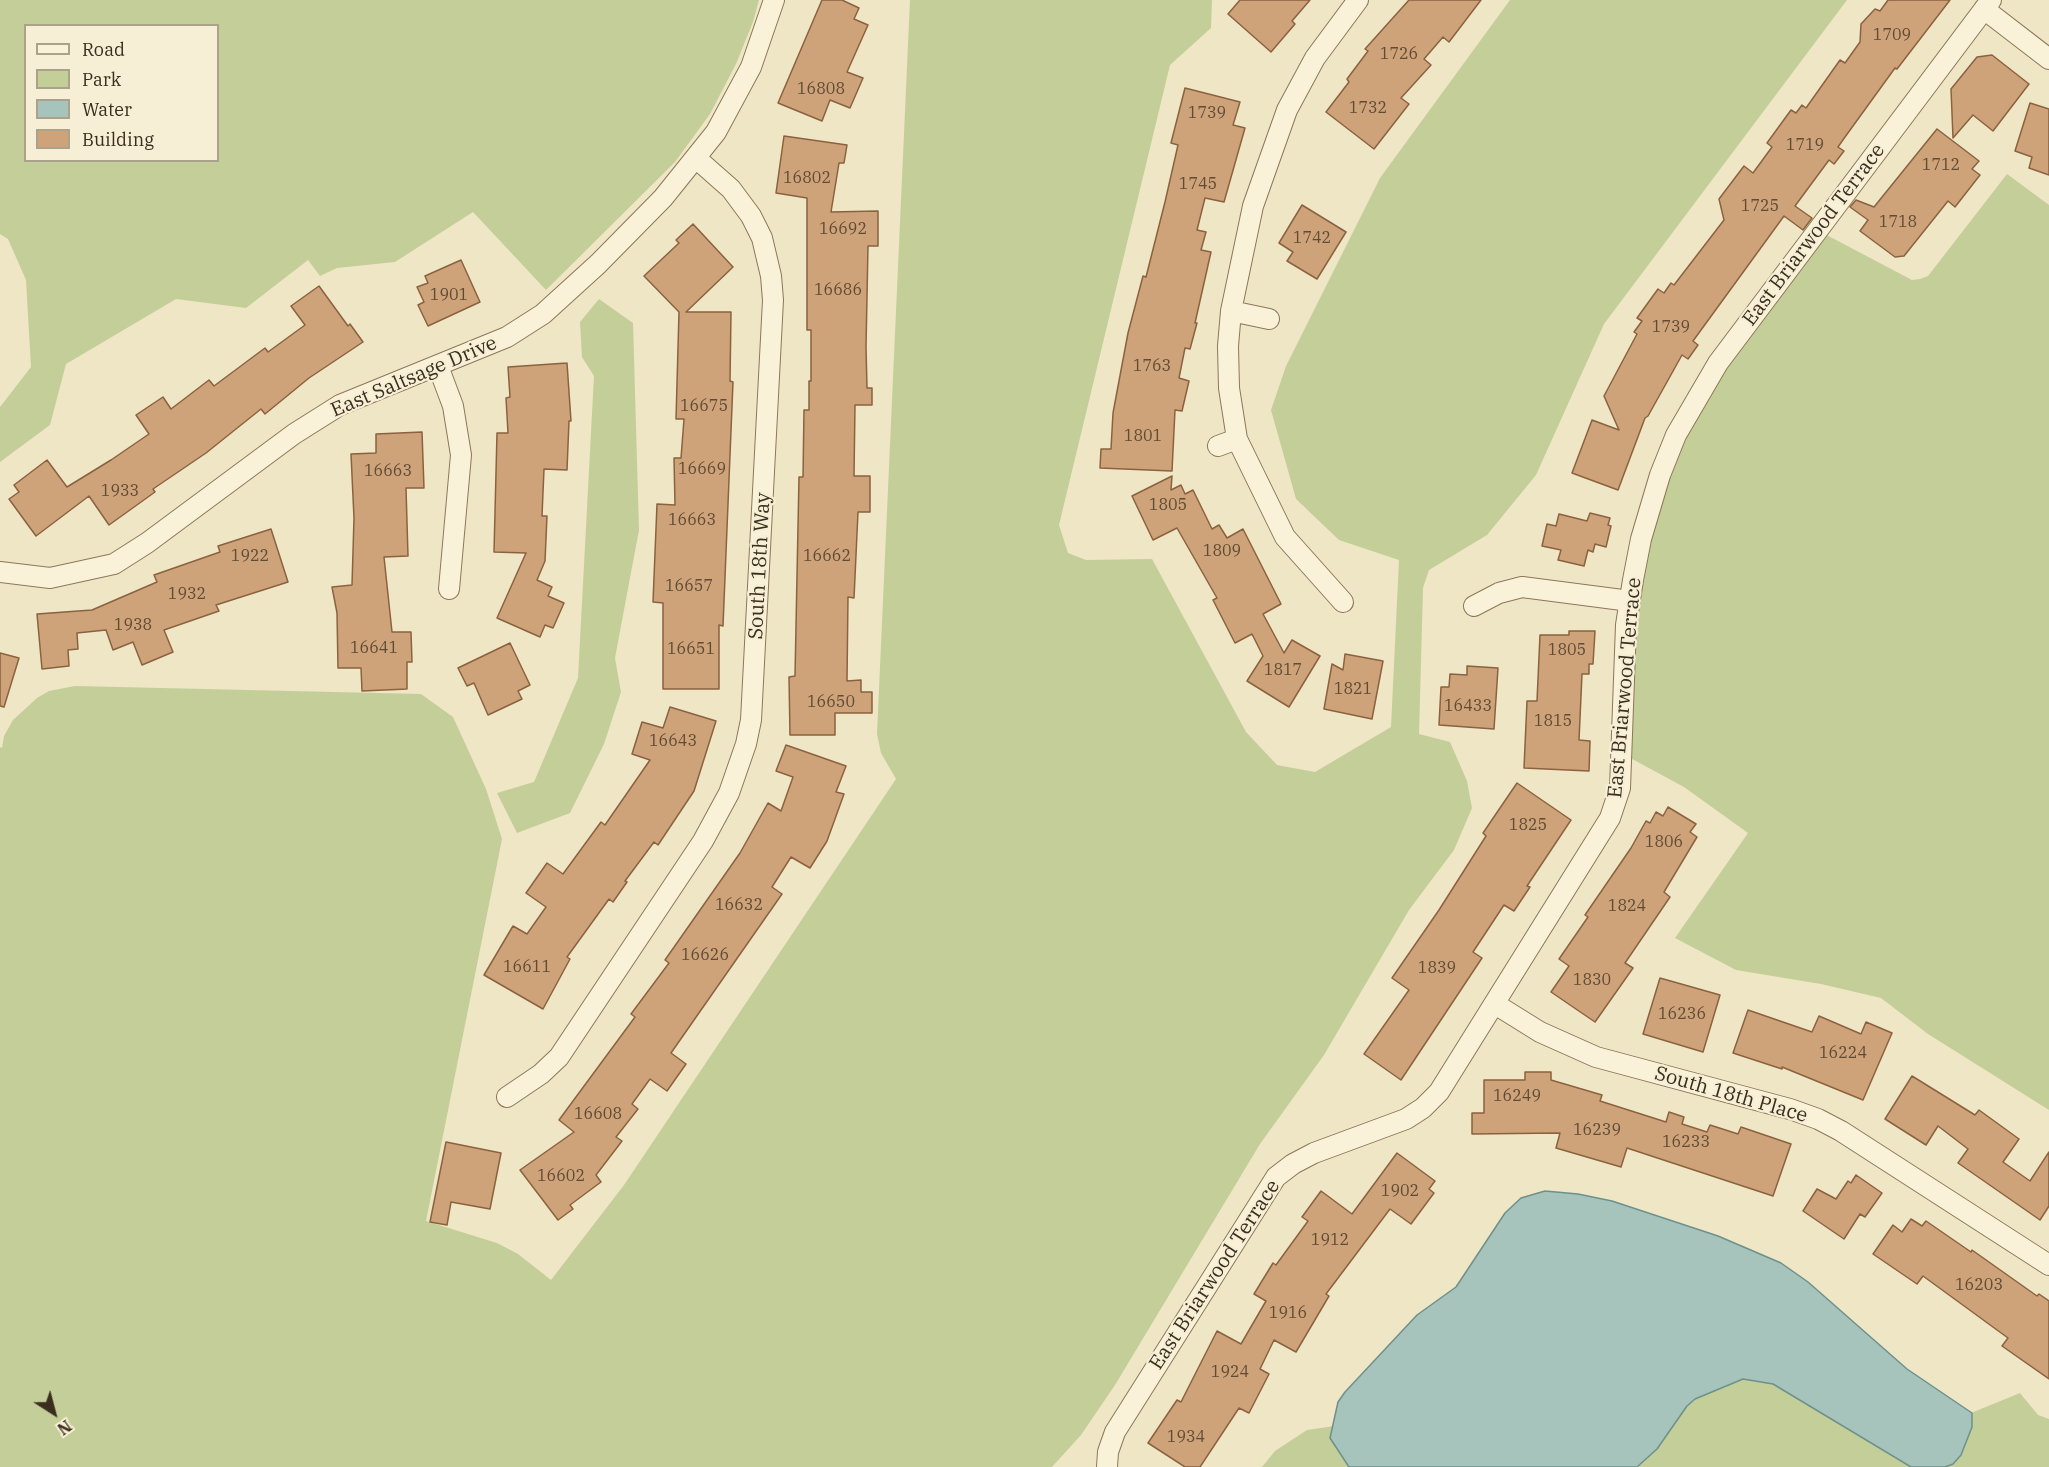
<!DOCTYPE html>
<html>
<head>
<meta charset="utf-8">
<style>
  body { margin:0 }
  #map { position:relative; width:2049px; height:1467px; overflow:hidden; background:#efe6c5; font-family:"IBM Plex Serif",serif }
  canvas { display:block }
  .legend { position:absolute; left:24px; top:24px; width:195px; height:138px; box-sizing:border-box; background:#f6efd5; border:2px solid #aba28c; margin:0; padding:8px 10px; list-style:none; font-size:18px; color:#3b2e1e }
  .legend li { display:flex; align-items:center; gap:12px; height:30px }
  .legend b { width:30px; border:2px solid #aba28c }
  .north { position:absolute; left:24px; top:1383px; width:60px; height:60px; -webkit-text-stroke:4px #f6efd5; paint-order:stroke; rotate:144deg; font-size:16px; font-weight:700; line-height:24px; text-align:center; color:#3b2e1e }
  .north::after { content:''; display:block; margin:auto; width:21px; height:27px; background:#3b2e1e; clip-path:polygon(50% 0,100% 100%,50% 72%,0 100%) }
</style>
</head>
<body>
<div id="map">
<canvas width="2049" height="1467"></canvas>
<ul class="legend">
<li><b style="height:8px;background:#faf2d8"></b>Road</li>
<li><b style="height:16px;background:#c4ce98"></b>Park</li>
<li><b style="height:16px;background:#a6c3bc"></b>Water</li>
<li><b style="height:16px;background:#cea37a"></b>Building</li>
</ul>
<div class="north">N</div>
</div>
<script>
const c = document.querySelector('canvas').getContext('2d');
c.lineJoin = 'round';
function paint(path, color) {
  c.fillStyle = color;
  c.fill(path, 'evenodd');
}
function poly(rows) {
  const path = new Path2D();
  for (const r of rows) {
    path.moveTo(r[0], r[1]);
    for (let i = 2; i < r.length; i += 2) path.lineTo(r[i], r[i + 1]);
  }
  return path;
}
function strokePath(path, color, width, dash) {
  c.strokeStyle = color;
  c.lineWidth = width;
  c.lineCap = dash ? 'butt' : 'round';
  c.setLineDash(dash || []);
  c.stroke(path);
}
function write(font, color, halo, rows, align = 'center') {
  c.font = font + ' "IBM Plex Serif",serif';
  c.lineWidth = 4.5;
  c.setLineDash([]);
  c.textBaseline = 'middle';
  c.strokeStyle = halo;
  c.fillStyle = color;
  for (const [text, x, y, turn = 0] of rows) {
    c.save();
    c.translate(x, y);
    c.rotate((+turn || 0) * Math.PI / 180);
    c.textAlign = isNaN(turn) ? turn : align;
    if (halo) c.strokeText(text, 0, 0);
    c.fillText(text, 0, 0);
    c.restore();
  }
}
paint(poly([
  [0,0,759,0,753,22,736,64,710,114,675,162,546,290,473,212,395,262,337,268,320,276,308,260,246,308,176,299,66,364,50,425,0,462,0,407,31,367,26,280,8,239,0,234],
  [26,26,218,26,218,160,26,160],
  [910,0,1212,0,1211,28,1170,65,1059,525,1068,553,1086,560,1152,559,1246,732,1277,765,1315,772,1391,727,1399,560,1339,540,1296,499,1271,410,1286,366,1380,178,1510,0,1847,0,1604,324,1536,475,1487,535,1429,570,1423,588,1419,734,1450,742,1467,781,1472,808,1454,850,1409,910,1324,1055,1260,1144,1115,1385,1081,1435,1052,1467,0,1467,0,747,2,748,4,736,13,720,37,698,49,691,75,686,421,694,453,717,486,789,502,839,426,1221,497,1243,518,1254,551,1280,624,1185,896,779,881,753,877,734],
  [2007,174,2049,205,2049,1110,1928,1034,1881,998,1821,984,1736,970,1675,938,1748,833,1684,787,1621,753,1626,625,1676,435,1819,231,1912,280,1920,279,1928,276],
  [599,299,633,323,639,530,615,658,621,692,604,744,570,813,517,833,497,793,534,782,578,678,594,376,582,357,580,322],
  [1545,1191,1578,1194,1612,1201,1718,1236,1781,1263,1808,1282,1907,1369,1971,1413,2020,1393,2038,1415,2049,1419,2049,1467,1262,1467,1275,1451,1307,1430,1334,1426,1338,1402,1345,1392,1417,1315,1456,1287,1505,1213,1521,1198]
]), '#c4ce98');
const water = poly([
  [1545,1191,1578,1194,1612,1201,1718,1236,1781,1263,1808,1282,1907,1369,1972,1413,1972,1427,1961,1455,1953,1464,1945,1467,1911,1467,1773,1384,1743,1379,1695,1399,1687,1406,1657,1449,1637,1467,1349,1467,1330,1438,1338,1402,1345,1392,1417,1315,1456,1287,1505,1213,1521,1198,1545,1191]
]);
paint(water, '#a6c3bc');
strokePath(water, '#6d918b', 1.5);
const building = poly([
  [822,0,842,0,859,8,854,19,868,25,847,72,863,78,850,108,830,100,822,121,778,103,822,0],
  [1240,0,1310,0,1292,21,1295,24,1271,52,1228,14,1240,0],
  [1409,0,1481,0,1449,42,1443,37,1424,59,1431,65,1401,98,1409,104,1374,149,1326,112,1349,82,1347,79,1368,51,1365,49,1409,0],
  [1888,0,1950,0,1897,69,1895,68,1845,137,1838,147,1844,151,1834,164,1829,160,1795,206,1812,218,1803,230,1784,216,1693,341,1698,345,1688,359,1682,355,1648,416,1645,418,1618,490,1572,473,1592,420,1619,430,1604,396,1637,334,1634,332,1642,321,1637,318,1658,289,1664,293,1671,283,1674,285,1724,220,1719,199,1744,166,1753,173,1772,147,1767,143,1791,110,1796,113,1802,105,1806,108,1840,60,1845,63,1860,42,1861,24,1875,9,1880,11,1888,0],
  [1992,55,2029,84,1993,131,1973,115,1953,138,1951,89,1977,57,1992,55],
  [1185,88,1240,102,1233,125,1245,128,1224,202,1205,198,1197,230,1206,232,1201,250,1211,252,1195,323,1197,323,1190,349,1185,348,1179,378,1189,381,1182,411,1175,410,1172,471,1100,468,1101,449,1111,449,1113,413,1128,333,1143,276,1146,277,1165,202,1178,145,1171,143,1185,88],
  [2030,103,2049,109,2049,175,2029,168,2032,157,2015,151,2030,103],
  [1937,129,1979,161,1972,169,1980,175,1955,207,1948,201,1904,256,1895,257,1860,231,1868,220,1850,207,1856,200,1874,207,1937,129],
  [784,136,847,145,844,163,839,163,831,212,878,211,878,246,868,246,866,347,867,388,872,388,872,405,855,405,854,476,870,476,870,512,858,512,854,598,848,597,847,681,861,680,861,692,872,692,872,713,835,713,835,735,790,735,789,677,795,676,799,477,803,477,804,410,809,410,809,381,811,381,811,330,807,330,807,198,776,193,784,136],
  [1302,205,1346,232,1317,279,1287,261,1293,252,1279,243,1302,205],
  [693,224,733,267,686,312,731,312,730,381,733,382,723,626,719,625,719,689,663,689,663,603,653,602,657,504,675,505,674,458,681,458,684,419,676,419,679,312,644,276,679,243,676,240,693,224],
  [461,260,480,302,428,326,418,305,424,302,417,287,428,283,425,276,461,260],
  [319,286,348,326,350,324,363,342,309,378,265,414,261,409,206,453,153,489,155,492,109,525,89,496,36,536,9,499,19,492,14,485,47,460,67,487,111,460,149,434,136,415,163,397,171,409,209,380,214,386,265,348,268,352,305,325,291,306,319,286],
  [567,363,571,421,569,421,567,470,544,469,542,516,547,516,545,561,537,580,552,587,548,596,564,603,553,628,545,625,540,637,497,618,526,553,494,552,497,433,508,433,506,398,510,397,508,367,567,363],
  [422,432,424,488,406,488,408,556,384,557,392,632,411,632,412,662,407,662,407,689,362,691,361,668,338,668,337,613,332,587,352,585,354,518,351,454,376,453,376,434,422,432],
  [1172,476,1171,490,1181,485,1185,494,1193,490,1212,529,1219,525,1227,538,1243,529,1281,604,1263,614,1284,653,1292,640,1320,656,1289,707,1247,681,1263,656,1252,634,1235,643,1213,600,1217,598,1177,528,1153,540,1132,496,1172,476],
  [1590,513,1610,518,1608,525,1611,526,1606,547,1595,544,1593,552,1588,550,1584,566,1558,560,1561,550,1542,546,1547,524,1556,526,1559,514,1587,521,1590,513],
  [271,529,288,582,216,605,219,611,164,630,173,652,142,665,133,642,113,650,106,630,77,633,78,649,68,650,69,666,42,669,37,614,92,610,157,582,154,575,220,552,218,546,271,529],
  [1569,631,1595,631,1593,664,1589,664,1589,674,1582,674,1579,740,1590,741,1589,771,1524,768,1527,701,1537,701,1540,635,1569,635,1569,631],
  [510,643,530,685,518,691,522,699,488,715,474,683,467,686,458,668,510,643],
  [0,653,19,658,4,707,0,706,0,653],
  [1345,654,1383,661,1372,719,1324,709,1332,664,1343,670,1345,654],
  [1467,666,1498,668,1494,729,1439,725,1441,687,1449,687,1450,674,1467,675,1467,666],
  [670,707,716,721,694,791,658,845,654,842,625,881,627,882,613,902,609,899,567,957,570,959,543,1009,484,975,513,926,527,934,546,907,526,893,547,863,563,874,601,822,605,825,650,760,632,754,642,722,663,728,670,707],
  [786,745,846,766,836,792,844,794,827,841,810,868,791,857,772,887,782,894,671,1053,686,1064,667,1091,650,1079,632,1104,638,1109,616,1137,622,1141,596,1175,601,1182,570,1205,573,1209,558,1220,520,1170,574,1132,559,1120,635,1017,631,1014,669,963,665,960,740,853,768,803,781,811,793,777,776,771,786,745],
  [1517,783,1571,820,1527,886,1530,887,1514,911,1504,905,1473,952,1482,958,1401,1080,1364,1054,1409,990,1392,978,1439,910,1486,836,1483,833,1517,783],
  [1668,807,1696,824,1690,832,1697,837,1664,892,1670,897,1625,963,1633,968,1595,1022,1551,992,1569,966,1559,959,1588,917,1585,915,1631,848,1646,821,1650,823,1656,812,1663,816,1668,807],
  [1660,978,1720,995,1703,1052,1643,1034,1660,978],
  [1748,1010,1812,1032,1819,1016,1861,1034,1866,1022,1892,1033,1863,1100,1782,1067,1782,1069,1733,1053,1748,1010],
  [1525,1072,1551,1072,1551,1080,1602,1095,1600,1101,1666,1122,1669,1112,1684,1117,1682,1124,1707,1132,1710,1125,1738,1134,1741,1127,1791,1144,1773,1196,1627,1148,1621,1167,1556,1148,1560,1133,1472,1134,1472,1113,1484,1113,1484,1080,1525,1080,1525,1072],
  [1912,1076,1975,1115,1979,1110,2019,1139,2003,1162,2030,1181,2049,1152,2049,1206,2040,1220,1958,1163,1968,1149,1938,1126,1926,1145,1885,1119,1912,1076],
  [446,1142,501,1153,490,1209,451,1202,447,1225,430,1222,446,1142],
  [1397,1153,1435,1181,1429,1189,1434,1193,1411,1224,1390,1209,1326,1294,1329,1296,1296,1352,1274,1340,1260,1369,1269,1374,1249,1413,1239,1408,1200,1467,1185,1467,1148,1443,1177,1400,1181,1402,1217,1331,1241,1344,1266,1301,1254,1294,1273,1263,1276,1265,1308,1221,1302,1217,1321,1191,1352,1214,1397,1153],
  [1856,1175,1882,1193,1865,1217,1860,1214,1844,1239,1803,1211,1817,1189,1836,1199,1848,1181,1851,1183,1856,1175],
  [1911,1219,1922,1226,1926,1221,1971,1252,1972,1250,2037,1296,2039,1294,2049,1301,2049,1379,2002,1346,2008,1338,1923,1276,1917,1284,1873,1254,1893,1225,1902,1232,1911,1219]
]);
paint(building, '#cea37a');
strokePath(building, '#8b623f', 1.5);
const street = poly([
  [1984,9,2049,59],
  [1231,311,1269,319],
  [438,366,453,406,461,455,449,589],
  [1218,446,1237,439],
  [0,572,50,578,114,564,147,543,294,434,340,405,507,337,543,314,598,264,663,198,716,132,751,67,774,0],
  [1343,602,1285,537,1237,439,1229,388,1228,346,1231,311,1253,206,1287,110,1315,58,1358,0],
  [1474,606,1499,593,1522,587,1630,601],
  [1495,1004,1540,1032,1596,1057,1790,1109,1818,1119,1841,1131,2049,1265],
  [507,1097,541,1074,559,1057,703,841,729,793,746,744,751,720,773,300,771,276,762,238,751,216,731,189,697,159],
  [1107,1467,1108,1452,1115,1432,1276,1177,1293,1164,1314,1153,1406,1119,1423,1108,1439,1092,1610,818,1620,788,1626,625,1633,580,1641,539,1660,475,1676,435,1718,363,1991,0]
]);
strokePath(street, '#8b775a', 22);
strokePath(street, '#faf2d8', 20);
write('16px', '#604b35', null, [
  ["1709",1892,35],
  ["1726",1399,54],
  ["16808",821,89],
  ["1732",1368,108],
  ["1739",1207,113],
  ["1719",1805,145],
  ["1712",1941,165],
  ["16802",807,178],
  ["1745",1198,184],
  ["1725",1760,206],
  ["1718",1898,222],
  ["16692",843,229],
  ["1742",1312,238],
  ["16686",838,290],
  ["1901",449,295],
  ["1739",1671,327],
  ["1763",1152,366],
  ["16675",704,406],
  ["1801",1143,436],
  ["16669",702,469],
  ["16663",388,471],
  ["1933",120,491],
  ["1805",1168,505],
  ["16663",692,520],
  ["1809",1222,551],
  ["1922",250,556],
  ["16662",827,556],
  ["16657",689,586],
  ["1932",187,594],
  ["1938",133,625],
  ["16641",374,648],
  ["16651",691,649],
  ["1805",1567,650],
  ["1817",1283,670],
  ["1821",1353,689],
  ["16650",831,702],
  ["16433",1468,706],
  ["1815",1553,721],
  ["16643",673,741],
  ["1825",1528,825],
  ["1806",1664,842],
  ["16632",739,905],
  ["1824",1627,906],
  ["16626",705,955],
  ["16611",527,967],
  ["1839",1437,968],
  ["1830",1592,980],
  ["16236",1682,1014],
  ["16224",1843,1053],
  ["16249",1517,1096],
  ["16608",598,1114],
  ["16239",1597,1130],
  ["16233",1686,1142],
  ["16602",561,1176],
  ["1902",1400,1191],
  ["1912",1330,1240],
  ["16203",1979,1285],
  ["1916",1288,1313],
  ["1924",1230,1372],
  ["1934",1186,1437]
]);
write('20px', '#3b2e1e', '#f6efd5', [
  ["East Briarwood Terrace",1814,235,-53],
  ["East Saltsage Drive",414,377,-23],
  ["South 18th Way",760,566,-87],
  ["East Briarwood Terrace",1625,688,-85],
  ["South 18th Place",1731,1095,16],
  ["East Briarwood Terrace",1215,1275,-57]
]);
</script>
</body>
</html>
